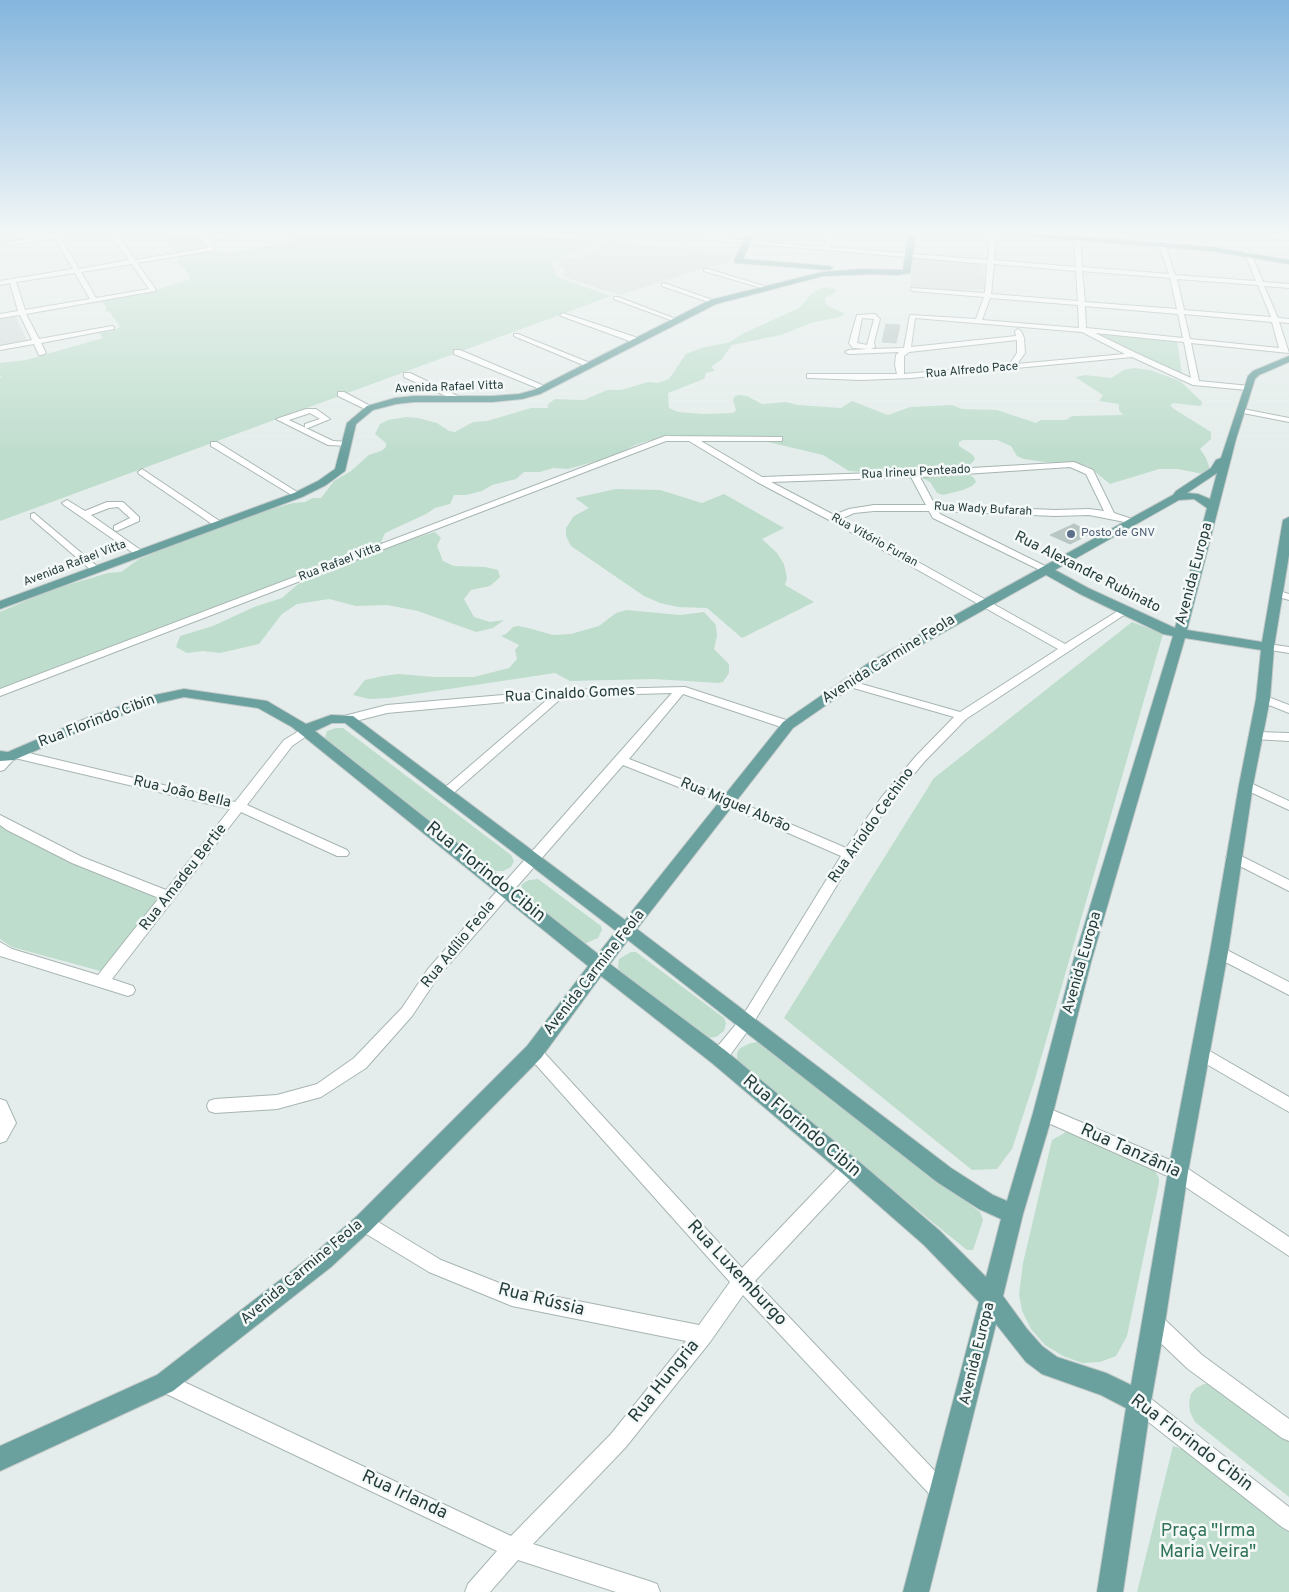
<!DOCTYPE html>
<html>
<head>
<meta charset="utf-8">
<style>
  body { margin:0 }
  canvas { display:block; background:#e4edeb }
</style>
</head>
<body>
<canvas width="1289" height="1592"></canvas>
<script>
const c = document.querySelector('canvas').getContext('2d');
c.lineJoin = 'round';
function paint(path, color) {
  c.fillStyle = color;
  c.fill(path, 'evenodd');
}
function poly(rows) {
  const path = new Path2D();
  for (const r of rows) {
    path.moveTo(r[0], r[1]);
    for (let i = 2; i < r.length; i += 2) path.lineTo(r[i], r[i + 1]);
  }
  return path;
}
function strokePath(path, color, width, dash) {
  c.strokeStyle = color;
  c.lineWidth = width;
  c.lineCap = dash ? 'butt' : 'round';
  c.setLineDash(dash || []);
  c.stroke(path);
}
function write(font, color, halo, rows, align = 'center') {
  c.font = font + ' Overpass,sans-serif';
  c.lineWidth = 5;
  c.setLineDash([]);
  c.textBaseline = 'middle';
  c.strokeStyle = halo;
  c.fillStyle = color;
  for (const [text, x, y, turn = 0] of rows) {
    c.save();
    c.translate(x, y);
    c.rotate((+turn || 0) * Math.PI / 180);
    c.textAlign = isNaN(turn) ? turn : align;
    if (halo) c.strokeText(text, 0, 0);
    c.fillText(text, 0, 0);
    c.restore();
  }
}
paint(poly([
  [609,241,636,245,706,249,703,254,732,255,726,264,704,268,620,295,561,276,567,273,556,259,582,257],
  [913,257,977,263,983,266,985,289,959,291,910,287],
  [16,317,27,341,0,346,0,319]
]), '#d2dcda');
paint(poly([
  [161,234,200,234,210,248,177,253],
  [302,234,517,234,593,241,551,262,557,277,611,296,0,521,0,378,2,377,0,376,0,363,26,360,103,338,99,333,112,331,120,327,109,311,105,312,107,308,102,301,111,297,155,290,191,279,183,266,175,262,179,259,177,256,209,251,229,253,287,243],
  [825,287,835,289,836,292,825,298,826,305,845,314,840,317,811,323,781,335,732,345,721,360,711,367,715,371,706,373,704,379,668,393,669,408,678,412,703,414,733,413,736,410,733,400,735,396,740,395,747,396,762,404,786,402,798,405,841,408,852,401,888,415,910,407,952,405,962,409,997,410,1036,423,1041,420,1066,420,1072,416,1123,415,1119,410,1119,404,1099,401,1103,395,1075,377,1085,375,1111,378,1124,370,1134,368,1150,370,1180,381,1202,402,1202,405,1199,406,1174,403,1170,405,1174,409,1211,432,1211,439,1200,449,1206,458,1211,472,1203,474,1178,469,1159,469,1110,484,1088,466,1074,463,1044,462,1024,459,1017,456,1011,446,997,440,963,440,959,442,959,446,973,455,975,459,969,466,955,470,952,474,970,475,974,478,976,482,972,486,963,490,943,495,937,493,930,482,918,476,849,471,823,455,759,440,689,436,647,441,635,445,615,456,568,469,553,468,540,472,524,472,516,479,492,485,482,491,466,495,454,495,450,504,435,508,426,514,385,533,381,542,397,543,435,532,441,538,437,546,443,561,454,566,485,567,498,570,500,577,490,586,471,590,464,599,474,617,490,622,504,620,493,628,476,632,418,611,387,605,356,606,329,599,297,604,282,614,259,644,220,653,203,651,187,653,176,647,180,636,213,626,254,607,282,598,297,585,350,557,0,690,0,612,51,590,108,573,121,572,139,559,241,518,293,503,305,502,313,498,321,498,334,481,351,471,369,455,381,451,386,447,386,443,375,434,380,424,388,420,406,417,418,418,437,423,449,431,455,432,473,422,487,421,531,408,548,408,548,404,555,399,584,400,607,390,621,390,648,382,658,383,669,379,686,354,701,348,730,342,742,334,799,308,812,293],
  [1089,331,1177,340,1182,374,1109,343],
  [616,489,660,490,702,503,724,494,784,528,762,539,777,553,784,564,787,578,785,585,814,602,742,638,707,608,678,607,660,603,644,596,571,546,566,536,566,528,574,516,589,508,575,498],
  [626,610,680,615,704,612,716,625,717,636,714,649,729,664,729,673,723,682,719,683,654,679,570,681,555,673,389,698,369,699,353,695,365,680,383,676,399,674,434,677,474,677,509,668,517,659,515,650,519,645,501,636,506,634,513,627,518,626,528,628,553,635,571,634,599,626,616,613],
  [1132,622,1163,634,1035,1079,1012,1149,997,1169,972,1170,784,1018,934,778],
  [336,728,343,728,511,855,514,861,511,867,503,871,493,871,325,738,327,731],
  [0,821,168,896,104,972,12,947,0,939],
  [538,879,601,926,602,930,598,938,584,944,522,894,521,891,522,884,529,880],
  [631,952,636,952,724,1018,726,1023,724,1031,716,1037,706,1038,620,971,618,967,619,959],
  [758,1042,980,1212,983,1220,973,1250,967,1250,737,1064,737,1053,740,1048,751,1043],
  [1066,1132,1075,1133,1153,1168,1159,1178,1159,1183,1127,1336,1116,1356,1100,1362,1082,1363,1063,1356,1045,1345,1031,1329,1022,1311,1019,1294,1023,1263,1052,1140],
  [1204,1384,1213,1384,1289,1442,1289,1497,1195,1422,1190,1412,1189,1402,1191,1394,1196,1388],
  [1173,1446,1203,1456,1289,1511,1289,1592,1137,1592]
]), '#beddcd');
const building = poly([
  [886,324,900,325,896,343,882,342,886,324],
  [1074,524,1092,533,1070,544,1050,535,1074,524]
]);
paint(building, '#b9c7c4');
strokePath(building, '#b6c6c3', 1);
const minor = poly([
  [52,234,74,234,60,237,79,269,129,260,111,234,117,234,135,260,209,248,198,234,282,238,289,234,296,234,283,242,207,237,215,250,137,263,156,290,155,291,26,314,39,339,112,326,114,327,114,329,41,343,46,353,42,355,39,355,34,344,0,350,0,346,32,340,20,315,0,318,0,314,18,311,10,283,0,285,0,281,73,269,55,238,5,246,2,244,52,234],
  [132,264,149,289,96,298,81,272,132,264],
  [75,273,90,299,25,310,16,282,75,273],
  [584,234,590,234,584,239,581,237,584,234],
  [641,234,666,234,824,247,828,234,834,234,830,247,988,260,990,234,996,234,994,260,1076,267,1074,234,1080,234,1082,267,1169,274,1159,245,1162,243,1165,245,1175,275,1256,281,1244,251,1247,249,1250,251,1263,282,1289,284,1289,288,1264,286,1278,318,1289,319,1289,323,1279,322,1289,353,1191,343,1199,381,1250,386,1250,390,1247,390,1193,385,1132,357,911,378,861,380,810,378,807,378,807,374,897,374,895,365,896,355,899,352,849,354,845,352,849,350,869,349,853,348,849,343,857,315,875,314,880,319,874,342,875,347,871,349,904,348,910,315,976,319,984,297,913,291,911,290,911,288,985,293,987,264,641,234],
  [994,264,1076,271,1078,301,991,294,994,264],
  [1082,271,1170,278,1177,309,1085,302,1082,271],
  [1177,279,1258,285,1271,317,1184,310,1177,279],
  [990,298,1078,305,1079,328,982,320,990,298],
  [1085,306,1178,314,1183,338,1086,328,1085,306],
  [1184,314,1272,322,1279,348,1190,339,1184,314],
  [862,318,874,319,867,345,857,343,862,318],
  [915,318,1082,332,1125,354,1017,364,1025,353,1024,338,1021,331,1018,329,1015,331,1016,336,911,347,915,318],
  [1095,333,1184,342,1191,378,1136,353,1095,333],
  [1017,340,1017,353,1009,365,904,374,904,356,909,352,1017,340],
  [1112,234,1126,235,1133,234,1127,239,1112,234],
  [1253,234,1289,236,1289,240,1256,236,1253,234],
  [704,269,708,269,770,288,765,289,704,271,704,269],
  [664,283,715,301,716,302,711,303,662,286,662,284,664,283],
  [614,297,618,297,681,321,676,322,614,299,614,297],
  [563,313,641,339,642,341,635,343,561,316,560,315,563,313],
  [514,334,518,334,595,365,588,367,514,336,514,334],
  [454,350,460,350,549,388,542,390,454,354,454,350],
  [404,373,410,373,462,398,455,400,404,377,404,373],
  [338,392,344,392,374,408,367,410,338,396,338,392],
  [1238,408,1289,418,1289,422,1238,412,1238,408],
  [306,409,316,409,330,419,308,428,305,428,305,424,320,419,310,413,289,420,333,441,350,442,350,446,328,445,276,419,306,409],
  [665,436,782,437,782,441,701,441,762,477,903,472,1074,462,1093,470,1114,513,1135,520,1135,524,1089,515,1055,516,938,511,940,514,1049,568,1049,572,1046,573,933,518,929,511,874,511,854,513,841,519,1065,644,1121,609,1129,609,1130,611,966,719,924,762,889,804,854,857,752,1025,725,1062,719,1064,713,1062,711,1057,713,1052,742,1017,841,856,724,805,623,765,438,977,412,1016,366,1068,321,1097,277,1109,215,1113,209,1111,207,1106,209,1101,215,1099,277,1095,317,1084,354,1058,402,1008,428,969,672,693,564,696,450,796,446,797,440,793,442,790,549,698,387,713,348,723,342,719,344,716,387,705,561,690,685,687,792,722,794,725,788,729,784,728,683,694,629,759,732,799,846,848,881,798,916,756,954,717,843,685,841,683,843,681,851,681,960,712,1058,649,831,521,757,482,689,441,666,441,0,696,0,689,665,436],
  [1070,467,1086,474,1104,511,1089,509,1055,510,935,505,920,477,1070,467],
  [911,477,926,505,874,505,849,509,834,515,771,482,911,477],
  [211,442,217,442,302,495,298,498,295,497,211,446,211,442],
  [142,469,221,522,221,526,215,526,139,474,138,472,142,469],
  [67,500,85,511,107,502,123,502,139,517,139,521,117,531,114,530,114,526,130,518,118,507,109,508,91,515,142,551,142,555,136,555,64,505,62,503,67,500],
  [34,513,98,567,98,571,92,571,31,518,31,514,34,513],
  [1276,590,1289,594,1289,600,1272,595,1271,593,1276,590],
  [1268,644,1289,647,1289,653,1264,649,1263,647,1268,644],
  [1263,695,1289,705,1289,713,1259,701,1257,699,1263,695],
  [307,726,313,730,311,733,292,746,247,805,347,850,349,853,347,856,337,856,241,812,112,979,133,986,135,990,133,994,128,996,0,956,0,942,12,949,98,975,159,898,72,863,7,830,0,825,0,815,82,857,166,890,230,809,15,758,4,770,0,771,0,759,5,754,16,750,235,802,284,740,307,726],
  [1257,732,1289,733,1289,741,1253,739,1251,736,1253,733,1257,732],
  [1246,781,1289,801,1289,810,1242,788,1240,785,1246,781],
  [1233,852,1289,880,1289,891,1228,860,1226,857,1228,854,1233,852],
  [1219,946,1289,982,1289,995,1214,956,1212,952,1214,948,1219,946],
  [534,1045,539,1047,742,1268,844,1161,850,1159,856,1161,858,1167,856,1173,755,1281,949,1486,952,1493,949,1500,942,1503,935,1500,743,1295,710,1342,625,1448,533,1544,649,1581,657,1584,660,1592,616,1592,518,1560,490,1592,465,1592,468,1584,497,1551,158,1390,155,1383,158,1376,165,1373,511,1536,611,1434,686,1341,512,1306,429,1272,358,1229,355,1223,358,1217,364,1215,370,1217,441,1260,512,1288,699,1325,730,1282,529,1057,526,1052,529,1047,534,1045],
  [1201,1046,1289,1097,1289,1112,1196,1058,1193,1053,1196,1048,1201,1046],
  [0,1099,6,1101,16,1123,6,1141,0,1143,0,1099],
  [1043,1106,1184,1166,1289,1237,1289,1256,1172,1178,1037,1118,1035,1113,1037,1108,1043,1106],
  [1154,1314,1161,1316,1202,1355,1289,1419,1289,1441,1282,1438,1188,1369,1147,1330,1145,1323,1147,1316,1154,1314],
  [1139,1392,1146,1395,1289,1507,1289,1531,1282,1527,1132,1409,1129,1402,1132,1395,1139,1392]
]);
const major = poly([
  [747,234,754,234,743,259,829,266,833,268,829,270,735,263,734,261,747,234],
  [908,234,916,234,910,273,898,275,873,274,823,276,716,304,540,394,522,399,492,402,414,402,396,404,373,410,356,424,345,471,326,485,302,497,0,609,0,601,294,493,318,481,335,469,347,423,367,406,395,398,414,396,492,396,519,394,534,390,710,300,823,272,862,269,903,270,908,234],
  [1019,234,1049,234,1211,247,1289,260,1289,264,1211,251,1022,236,1019,234],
  [1289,356,1289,362,1259,375,1255,379,1236,439,1187,630,1262,642,1283,520,1289,517,1289,555,1274,647,1270,699,1253,785,1228,952,1188,1172,1165,1323,1151,1402,1123,1592,1097,1592,1126,1408,1101,1395,1042,1374,1026,1362,996,1324,929,1592,903,1592,979,1302,924,1245,843,1174,712,1063,601,976,541,1058,371,1230,331,1267,173,1391,0,1471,0,1446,157,1375,315,1253,357,1216,527,1046,588,966,292,727,258,708,184,697,158,703,99,723,14,760,0,761,0,751,8,752,89,717,150,696,184,689,267,701,306,724,331,715,353,716,625,920,783,722,870,662,1173,495,1176,491,1211,468,1216,460,1221,458,1248,376,1253,371,1289,356],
  [1217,473,1210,499,1198,494,1187,493,1217,473],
  [1194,499,1207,508,1175,628,1088,588,1055,570,1179,500,1194,499],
  [1046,575,1080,594,1163,634,1173,636,1073,962,1033,1113,1007,1201,993,1195,951,1168,637,929,793,728,880,668,1046,575],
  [1185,638,1261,650,1256,699,1239,785,1210,952,1168,1172,1131,1385,1106,1373,1057,1357,1042,1346,1027,1329,1003,1296,1023,1214,1053,1113,1091,962,1185,638],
  [332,723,345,723,616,931,598,954,315,731,332,723],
  [628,940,937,1182,979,1209,1001,1219,986,1277,940,1231,857,1160,726,1051,610,964,628,940]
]);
strokePath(minor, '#a7b5b3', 2);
strokePath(major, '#c2c9c8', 2);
paint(minor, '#fff');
paint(major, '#6aa09e');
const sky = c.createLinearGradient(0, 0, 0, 457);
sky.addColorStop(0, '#84b5de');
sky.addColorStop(0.51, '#f3f7f6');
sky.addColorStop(1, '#f3f7f600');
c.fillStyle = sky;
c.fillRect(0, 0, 1289, 457);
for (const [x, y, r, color] of [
  [1071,534,5,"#5c6f8a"]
]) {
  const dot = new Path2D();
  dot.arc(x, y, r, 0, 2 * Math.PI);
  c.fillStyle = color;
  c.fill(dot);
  strokePath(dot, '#f4f9f8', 2);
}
write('12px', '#243d3c', '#f4f9f8', [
  ["Rua Alfredo Pace",972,371,-5],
  ["Avenida Rafael Vitta",449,388,-2],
  ["Rua Irineu Penteado",916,473,-3],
  ["Rua Wady Bufarah",983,510,3],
  ["Rua Vitório Furlan",874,541,29],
  ["Rua Rafael Vitta",340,563,-21],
  ["Avenida Rafael Vitta",75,564,-21]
]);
write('12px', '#4e5e75', '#f4f9f8', [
  ["Posto de GNV",1081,534]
], 'left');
write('15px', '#243d3c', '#f4f9f8', [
  ["Rua Alexandre Rubinato",1087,573,27],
  ["Avenida Europa",1195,574,-75],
  ["Avenida Carmine Feola",889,660,-32],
  ["Rua Cinaldo Gomes",570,695,-3],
  ["Rua Florindo Cibin",97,722,-21],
  ["Rua João Bella",182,793,13],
  ["Rua Miguel Abrão",735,806,23],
  ["Rua Arioldo Cechino",872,826,-55],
  ["Rua Amadeu Bertie",184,878,-52],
  ["Rua Adílio Feola",459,945,-51],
  ["Avenida Europa",1083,963,-74],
  ["Avenida Carmine Feola",595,973,-52],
  ["Avenida Carmine Feola",302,1273,-40],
  ["Avenida Europa",978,1354,-76]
]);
write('18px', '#243d3c', '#f4f9f8', [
  ["Rua Florindo Cibin",485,873,39],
  ["Rua Florindo Cibin",801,1127,40],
  ["Rua Tanzânia",1130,1152,24],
  ["Rua Luxemburgo",736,1274,47],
  ["Rua Rússia",541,1301,14],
  ["Rua Hungria",665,1382,-51],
  ["Rua Florindo Cibin",1191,1444,37],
  ["Rua Irlanda",404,1496,25]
]);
write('18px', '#307358', '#f4f9f8', [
  ["Praça \"Irma",1208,1532],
  ["Maria Veira\"",1208,1553]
]);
</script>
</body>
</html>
